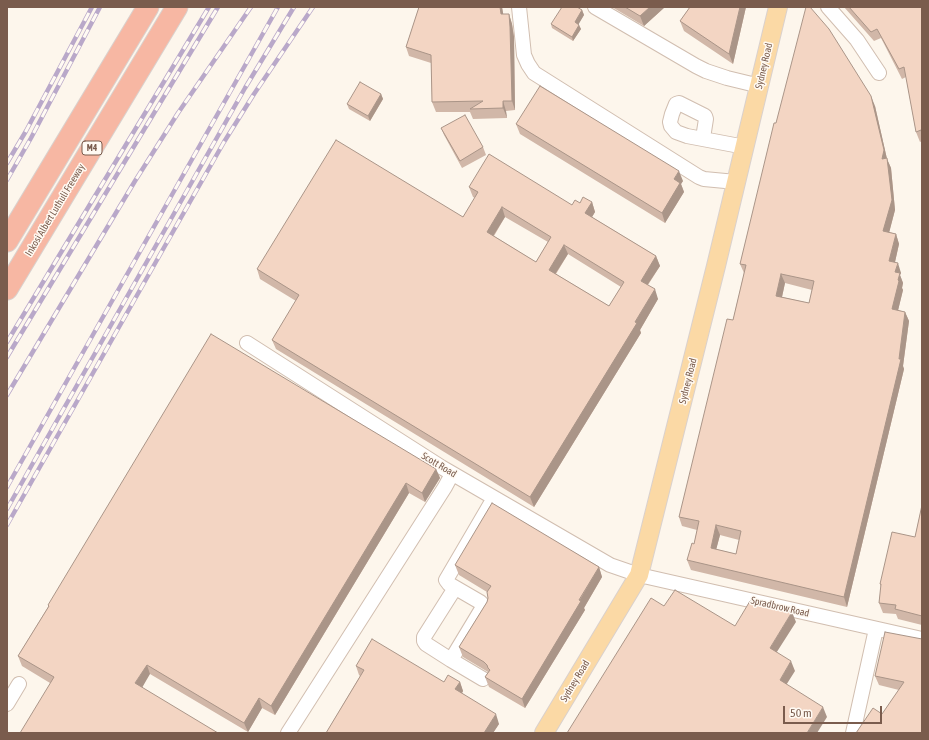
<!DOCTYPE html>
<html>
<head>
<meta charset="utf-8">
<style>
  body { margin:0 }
  #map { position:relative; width:929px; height:740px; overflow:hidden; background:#fdf6ec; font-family:"Asap Condensed",sans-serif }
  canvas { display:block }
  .frame { position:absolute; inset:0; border:8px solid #7a5c4d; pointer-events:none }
  .scale { position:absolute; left:783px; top:706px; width:99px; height:18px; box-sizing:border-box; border:2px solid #7a5c4d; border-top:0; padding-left:5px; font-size:12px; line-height:14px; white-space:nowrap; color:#7a5c4d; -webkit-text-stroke:3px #fffaf3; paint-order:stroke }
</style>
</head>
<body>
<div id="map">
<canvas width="929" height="740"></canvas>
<div class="frame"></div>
<div class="scale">50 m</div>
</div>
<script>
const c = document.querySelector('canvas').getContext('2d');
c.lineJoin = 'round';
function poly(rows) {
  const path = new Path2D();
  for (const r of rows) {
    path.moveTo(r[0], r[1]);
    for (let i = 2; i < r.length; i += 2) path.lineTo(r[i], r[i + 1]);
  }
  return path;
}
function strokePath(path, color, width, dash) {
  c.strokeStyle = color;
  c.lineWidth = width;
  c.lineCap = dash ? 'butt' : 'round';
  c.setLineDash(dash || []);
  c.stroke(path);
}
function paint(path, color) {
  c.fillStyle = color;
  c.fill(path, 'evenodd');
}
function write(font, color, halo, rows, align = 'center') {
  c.font = font + ' "Asap Condensed",sans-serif';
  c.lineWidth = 3;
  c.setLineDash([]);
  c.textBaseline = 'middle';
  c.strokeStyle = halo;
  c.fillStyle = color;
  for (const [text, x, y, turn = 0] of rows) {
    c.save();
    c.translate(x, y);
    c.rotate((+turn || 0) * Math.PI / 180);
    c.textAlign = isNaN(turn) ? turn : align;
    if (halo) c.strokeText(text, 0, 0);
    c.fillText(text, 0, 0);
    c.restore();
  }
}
const minor = poly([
  [519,7,524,55,528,64,534,73,699,177,704,179,736,182],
  [595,7,696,66,706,71,727,78,760,86],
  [828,7,857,40,879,73],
  [703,138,706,119,705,116,679,103,676,104,672,114,670,122,671,126,676,132,687,136,745,147],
  [247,343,441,467,610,565,639,575,922,639],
  [455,588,424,637,424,641,426,644,451,660,483,679],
  [451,660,483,607,482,604,480,602,449,584,446,580,494,498],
  [7,704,19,684],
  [288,733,445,487,452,474],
  [853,733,876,629]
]);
const major = poly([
  [544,733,639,575,716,266,778,7]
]);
const highway = poly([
  [7,241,148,7],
  [7,289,177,7]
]);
strokePath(minor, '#d1beb0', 16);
strokePath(major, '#dad1cd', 20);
strokePath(highway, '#dad1cd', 23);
strokePath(minor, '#fff', 14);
strokePath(major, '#fbd9a5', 18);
strokePath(highway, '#f7b7a3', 21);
const rail = poly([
  [7,163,26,131,92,7],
  [7,180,31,138,100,7],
  [7,342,209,7],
  [7,357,218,7],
  [7,395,135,181,178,113,251,7],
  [7,487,278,7],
  [7,509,245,88,294,7],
  [7,525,166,244,224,142,254,94,313,7]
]);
strokePath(rail, '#b9a8c9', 4.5);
strokePath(rail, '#fffaf3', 3, [9]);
paint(poly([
  [419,7,502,7,503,14,509,14,512,24,514,37,515,110,506,111,507,118,473,119,470,112,436,112,432,102,431,63,409,56,406,47],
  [612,7,665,7,644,26],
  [690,7,746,7,733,64,684,31,680,21],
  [844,7,922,7,922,141,920,142,916,132,906,77,902,79,881,38,874,41],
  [582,10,584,15,578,24,581,29,573,41,552,28,551,24],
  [381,94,383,99,370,121,349,109,347,104],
  [875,106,887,159,891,168,895,210,889,232,896,234,899,244,895,262,901,273,900,275,903,283,902,288,903,290,898,310,905,312,909,321,903,366,904,369,847,607,691,570,687,560,694,544,697,530,682,526,679,517,733,320,744,273,740,264,776,123],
  [785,283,812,290,809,303,782,297],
  [720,535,739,540,736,554,716,549],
  [516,124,683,181,681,184,684,192,665,223,520,134],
  [441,128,483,147,486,155,462,168,444,135],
  [469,187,572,205,580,203,592,202,595,212,592,217,656,256,660,266,648,285,658,299,640,330,641,333,534,507,276,349,272,340,296,301,260,279,257,269,463,217,475,198,473,197],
  [505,217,548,242,536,262,494,236],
  [568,254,621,287,609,306,556,274],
  [436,469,440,478,425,502,409,493,275,715,262,708,248,732,150,674,50,683,22,666,18,656,48,607,48,605],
  [922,505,922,625,898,619,896,614,883,613,879,603,881,587,880,584,915,537],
  [455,565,599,567,602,577,584,608,585,610,525,708,489,687,485,677,488,672,463,657,459,647,487,602,488,598,487,592,459,575],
  [922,639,922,733,882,714,899,690,879,685,875,676],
  [356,666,444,682,460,682,463,691,462,693,499,724,493,733,326,733,360,676,359,675]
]), '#d1b7a8');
paint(poly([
  [500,7,502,7,505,24,501,14],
  [650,7,665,7,644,26,640,16],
  [740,7,746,7,733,64,729,54],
  [582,10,584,15,577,27,575,22],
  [509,14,512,24,514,37,515,110,512,101],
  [579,25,581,29,573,41,572,37],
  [381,94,383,99,370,121,368,116],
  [871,96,875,106,887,159,891,168,895,210,887,241,883,231,882,159],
  [503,101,506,111,507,118,503,108],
  [679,171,683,181,681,184,684,192,665,223,662,213,674,179],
  [592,202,595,212,589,222,585,213],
  [502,207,505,217,490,241,487,232],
  [896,234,899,244,893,271,889,261],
  [564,245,568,254,552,279,549,270],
  [656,256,660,266,644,290,641,281],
  [898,263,901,273,900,275,903,283,902,288,903,290,896,319,892,309,895,272],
  [781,274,785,283,780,306,776,296],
  [655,289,658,299,640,330,641,333,534,507,530,497],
  [905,312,909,321,903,366,904,369,847,607,844,597,899,359],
  [436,469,440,478,425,502,422,493],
  [406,483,409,493,275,715,271,706],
  [716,525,720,535,714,558,711,548],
  [599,567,602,577,584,608,585,610,525,708,522,699],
  [792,612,796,622,773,658,770,648],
  [791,661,795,671,783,690,780,680],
  [147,665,150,674,139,693,135,683],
  [460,682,463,691,459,699,455,689],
  [259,698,262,708,248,732,244,723],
  [823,707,827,717,817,733,807,733],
  [496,714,499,724,493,733,484,733]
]), '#aa9588');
const building = poly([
  [419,7,500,7,501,14,509,14,510,27,512,101,503,101,503,108,470,109,483,101,432,102,431,55,406,47,419,7],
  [562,7,577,7,582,10,575,22,579,25,572,37,551,24,562,7],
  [625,7,650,7,640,16,625,7],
  [690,7,740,7,729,54,680,21,690,7],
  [806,7,810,7,829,29,871,96,884,150,882,159,887,158,892,200,883,231,896,234,889,261,898,263,895,272,900,273,898,280,899,281,892,309,905,312,899,359,901,359,844,597,687,560,692,543,694,544,699,521,679,517,727,319,733,320,746,265,740,264,774,123,776,123,806,7],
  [781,274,814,281,809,303,776,296,781,274],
  [716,525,741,531,736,554,711,548,716,525],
  [849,7,922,7,922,134,921,130,916,132,904,67,899,69,877,29,871,32,849,7],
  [360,82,381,94,368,116,347,104,360,82],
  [540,86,679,171,674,179,680,183,662,213,516,124,540,86],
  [465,115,483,147,460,161,441,128,465,115],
  [336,140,463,217,478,192,469,187,489,154,572,205,575,200,580,203,583,197,592,202,585,213,656,256,641,281,655,289,635,322,637,323,530,497,272,340,299,295,257,269,336,140],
  [502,207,551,237,536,262,487,232,502,207],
  [564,245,624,282,609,306,549,270,564,245],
  [211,334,436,469,422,493,406,483,271,706,259,698,244,723,147,665,135,683,218,733,20,733,54,677,18,656,49,606,48,605,211,334],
  [492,503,599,567,579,600,581,601,522,699,485,677,490,670,488,668,487,665,484,662,459,647,487,602,488,598,487,592,491,586,455,565,492,503],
  [922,505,922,616,895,609,896,605,879,603,881,584,880,584,892,532,915,537,922,505],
  [675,590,735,626,750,601,792,612,770,648,791,661,780,680,823,707,807,733,567,733,651,598,664,606,675,590],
  [885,632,922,639,922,733,856,733,873,708,882,714,904,682,875,676,885,632],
  [372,639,444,682,448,675,460,682,455,689,496,714,484,733,326,733,364,670,356,666,372,639]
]);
paint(building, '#f3d5c3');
strokePath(building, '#aa9588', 1);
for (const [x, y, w] of [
  [92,148,20]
]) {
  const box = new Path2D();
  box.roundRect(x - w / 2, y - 7, w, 14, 3);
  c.fillStyle = '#fffaf3';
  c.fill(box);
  strokePath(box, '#7a5c4d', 1);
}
write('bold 9px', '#7a5c4d', null, [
  ["M4",92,148]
]);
write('10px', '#7a5c4d', '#fffaf3', [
  ["Sydney Road",764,66,-77],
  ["Inkosi Albert Luthuli Freeway",55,210,-59],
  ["Sydney Road",688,381,-76],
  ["Scott Road",439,465,31],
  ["Spradbrow Road",780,607,13],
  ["Sydney Road",575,681,-59]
]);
</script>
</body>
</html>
